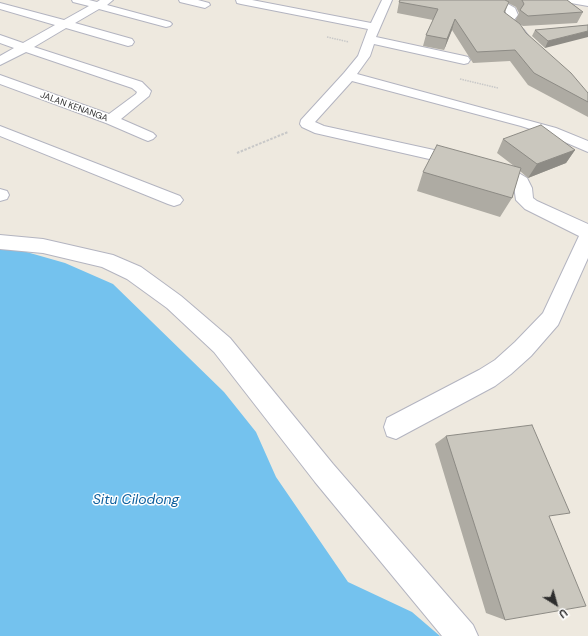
<!DOCTYPE html>
<html>
<head>
<meta charset="utf-8">
<style>
  body { margin:0 }
  #map { position:relative; width:588px; height:636px; overflow:hidden; background:#eee9df; font-family:"DM Sans",sans-serif }
  canvas { display:block }
  .north { position:absolute; left:536px; top:584px; width:40px; height:40px; -webkit-text-stroke:3px #fff; paint-order:stroke; rotate:143deg; font-size:11px; font-weight:700; line-height:16px; text-align:center; color:#2d2d2d }
  .north::after { content:''; display:block; margin:auto; width:14px; height:18px; background:#2d2d2d; clip-path:polygon(50% 0,100% 100%,50% 72%,0 100%) }
</style>
</head>
<body>
<div id="map">
<canvas width="588" height="636"></canvas>
<div class="north">U</div>
</div>
<script>
const c = document.querySelector('canvas').getContext('2d');
c.lineJoin = 'round';
function paint(path, color) {
  c.fillStyle = color;
  c.fill(path, 'evenodd');
}
function poly(rows) {
  const path = new Path2D();
  for (const r of rows) {
    path.moveTo(r[0], r[1]);
    for (let i = 2; i < r.length; i += 2) path.lineTo(r[i], r[i + 1]);
  }
  return path;
}
function strokePath(path, color, width, dash) {
  c.strokeStyle = color;
  c.lineWidth = width;
  c.lineCap = dash ? 'butt' : 'round';
  c.setLineDash(dash || []);
  c.stroke(path);
}
function write(font, color, halo, rows, align = 'center') {
  c.font = font + ' "DM Sans",sans-serif';
  c.lineWidth = 3;
  c.setLineDash([]);
  c.textBaseline = 'middle';
  c.strokeStyle = halo;
  c.fillStyle = color;
  for (const [text, x, y, turn = 0] of rows) {
    c.save();
    c.translate(x, y);
    c.rotate((+turn || 0) * Math.PI / 180);
    c.textAlign = isNaN(turn) ? turn : align;
    if (halo) c.strokeText(text, 0, 0);
    c.fillText(text, 0, 0);
    c.restore();
  }
}
paint(poly([
  [0,247,9,247,65,263,113,284,224,392,256,432,276,477,348,582,412,612,440,636,0,636]
]), '#74c2ee');
const street = poly([
  [72,0,89,0,97,2,100,0,113,0,107,5,170,22,172,24,170,26,166,27,99,9,75,23,132,39,134,42,132,45,128,46,66,28,34,47,142,82,151,91,149,96,121,119,153,133,156,136,153,139,148,141,143,139,106,123,0,84,0,75,109,114,136,94,137,92,132,88,26,52,0,65,0,56,14,48,0,43,0,35,23,43,55,25,0,9,0,3,64,20,89,6,73,2,72,0],
  [179,0,198,0,209,3,210,5,205,8,180,2,179,0],
  [236,0,252,0,371,23,382,0,392,0,376,37,464,56,468,57,470,60,468,63,464,64,374,44,370,56,357,74,556,128,588,141,588,152,546,134,521,126,352,81,315,122,324,126,466,157,468,161,466,165,460,166,315,133,302,127,300,124,301,120,344,73,358,56,368,29,241,4,237,3,236,0],
  [488,0,501,0,515,8,518,15,513,21,524,30,530,38,528,41,520,41,516,34,503,24,501,22,506,15,506,12,488,0],
  [564,0,588,0,588,6,565,2,564,0],
  [0,126,180,196,183,200,180,204,174,206,168,204,0,136,0,126],
  [490,164,517,172,527,178,532,188,533,198,537,201,588,224,588,258,558,325,531,356,511,374,495,386,396,439,387,436,384,427,387,418,479,370,495,360,515,342,543,313,579,236,525,209,516,200,514,186,505,180,484,173,482,169,484,165,490,164],
  [0,189,7,191,9,195,7,199,0,201,0,189],
  [0,235,43,239,113,255,141,267,181,296,230,338,333,464,473,625,478,636,442,636,315,482,214,352,167,308,127,279,102,267,43,253,0,249,0,235]
]);
strokePath(street, '#b3b4c0', 2);
strokePath(poly([
  [327,37,349,42],
  [460,79,498,88]
]), '#c8c8c8', 1.5, [1.5, 1]);
strokePath(poly([
  [237,153,288,132]
]), '#c8c8c8', 2, [2.5, 1.5]);
paint(street, '#fff');
paint(poly([
  [400,0,567,0,583,12,577,23,523,26,515,21,519,13,516,7,508,3,505,13,588,93,588,117,528,85,510,61,473,63,452,30,444,50,423,46,426,35,433,20,397,13,399,2],
  [588,25,545,48,532,36,535,30],
  [503,139,575,150,566,163,528,178,520,171,512,198,500,217,417,191,423,172,514,166,497,153],
  [446,436,549,516,505,620,486,613,435,444]
]), '#aeaba3');
paint(poly([
  [455,19,452,30,444,50,447,39],
  [588,31,588,37,545,48,548,41],
  [575,150,566,163,528,178,537,164]
]), '#8d8b85');
const building = poly([
  [400,0,505,0,509,2,504,12,520,24,526,33,571,73,588,93,588,102,534,73,515,50,477,52,455,19,447,39,426,35,438,9,399,2,400,0],
  [522,0,567,0,583,12,528,16,520,10,524,4,522,0],
  [588,25,588,31,548,41,535,30,588,25],
  [541,125,575,150,537,164,503,139,541,125],
  [437,145,521,168,512,198,423,172,437,145],
  [532,425,570,513,549,516,586,606,505,620,446,436,532,425]
]);
paint(building, '#cac7be');
strokePath(building, '#8d8b85', 1);
write('9px', '#2d2d2d', '#fff', [
  ["JALAN KENANGA",74,107,20]
]);
write('italic 14px', '#0f609e', '#fff', [
  ["Situ Cilodong",136,500]
]);
</script>
</body>
</html>
